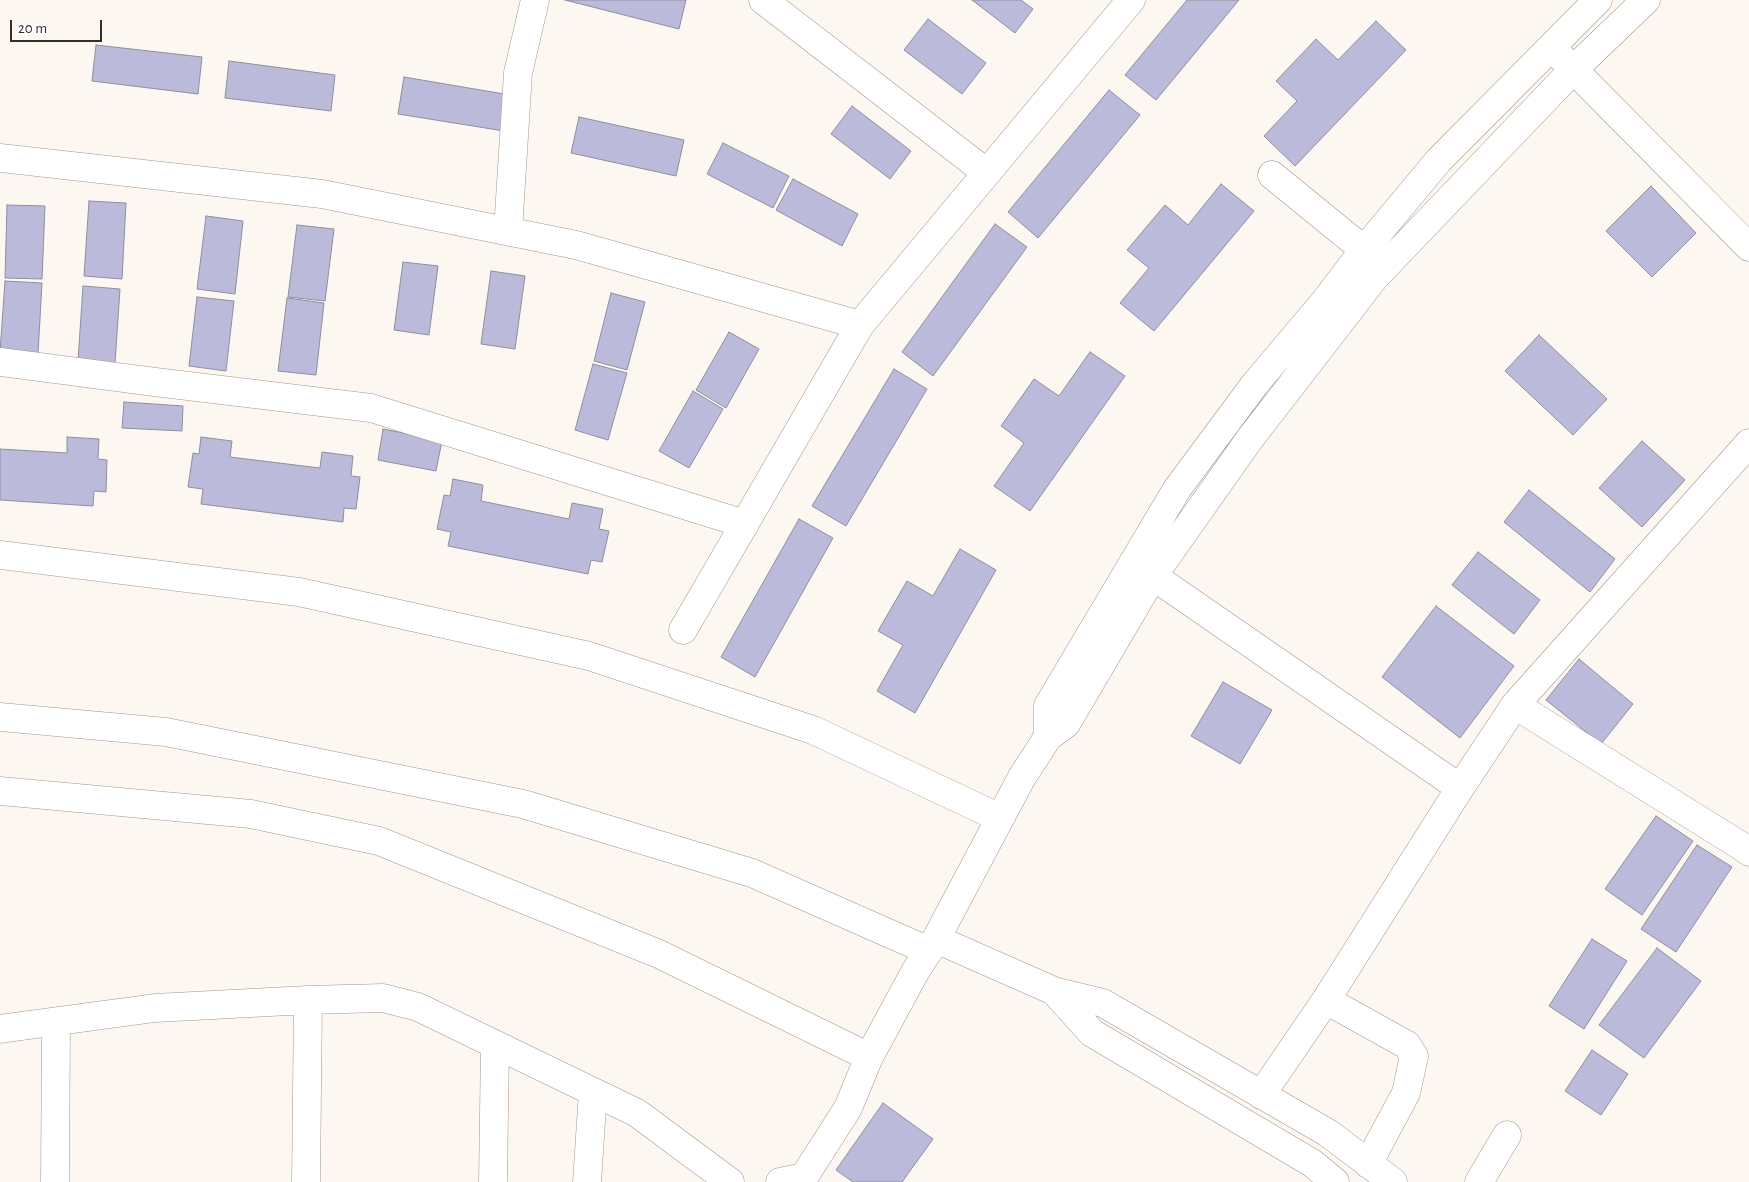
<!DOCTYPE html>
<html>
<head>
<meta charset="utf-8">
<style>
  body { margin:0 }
  #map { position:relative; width:1749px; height:1182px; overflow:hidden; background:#fdf7f2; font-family:"Alegreya Sans",sans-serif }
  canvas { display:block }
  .scale { position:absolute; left:10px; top:20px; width:92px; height:22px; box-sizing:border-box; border:2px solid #342f2b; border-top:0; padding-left:6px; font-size:15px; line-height:18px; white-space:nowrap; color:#342f2b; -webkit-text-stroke:4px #fff; paint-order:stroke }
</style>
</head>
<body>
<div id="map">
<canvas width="1749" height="1182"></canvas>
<div class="scale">20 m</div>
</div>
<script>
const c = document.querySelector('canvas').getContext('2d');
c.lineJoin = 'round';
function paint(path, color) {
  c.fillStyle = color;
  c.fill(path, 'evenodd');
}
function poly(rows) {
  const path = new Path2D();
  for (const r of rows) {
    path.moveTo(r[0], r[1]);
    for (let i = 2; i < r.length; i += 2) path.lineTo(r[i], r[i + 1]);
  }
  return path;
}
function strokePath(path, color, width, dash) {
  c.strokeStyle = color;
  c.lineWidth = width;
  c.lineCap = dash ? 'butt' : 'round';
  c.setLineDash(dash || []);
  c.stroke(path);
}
const building = poly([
  [565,0,686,0,679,29,565,0],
  [972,0,1021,0,1033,9,1015,33,972,0],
  [1187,0,1239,0,1156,100,1125,75,1187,0],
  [928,19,986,63,962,94,904,50,928,19],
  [1376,21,1406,50,1295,166,1264,136,1297,101,1276,81,1316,39,1338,60,1376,21],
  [96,45,202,57,198,94,92,81,96,45],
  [229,61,335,75,331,111,225,98,229,61],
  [404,77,510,95,504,131,398,114,404,77],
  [1109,90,1140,115,1038,238,1008,212,1109,90],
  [852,106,911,151,890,179,831,134,852,106],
  [579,117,684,140,676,176,571,153,579,117],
  [723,143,789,176,773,208,707,174,723,143],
  [793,179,858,214,842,246,776,210,793,179],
  [1221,184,1254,211,1154,331,1120,303,1149,268,1127,250,1165,205,1188,225,1221,184],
  [1651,186,1696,233,1652,277,1606,231,1651,186],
  [89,201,126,203,122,279,84,276,89,201],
  [7,205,45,206,42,279,5,278,7,205],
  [206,216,243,221,235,294,197,289,206,216],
  [995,224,1027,247,933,376,902,352,995,224],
  [297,225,334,229,325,301,288,297,297,225],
  [403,262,438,266,429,335,394,330,403,262],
  [491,271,525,276,515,349,481,344,491,271],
  [5,281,42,283,38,354,0,352,5,281],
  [83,286,120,289,115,363,78,361,83,286],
  [611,293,645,302,627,370,594,361,611,293],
  [197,297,234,301,226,371,189,366,197,297],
  [287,298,324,303,316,375,278,371,287,298],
  [729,332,759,349,726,408,696,390,729,332],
  [1539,335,1607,399,1573,435,1505,371,1539,335],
  [1090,352,1125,376,1030,511,994,486,1024,443,1001,426,1034,379,1059,396,1090,352],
  [593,364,627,373,608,440,575,430,593,364],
  [894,369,927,389,846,526,812,506,894,369],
  [693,391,723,409,689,468,659,451,693,391],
  [124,402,183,406,182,431,122,428,124,402],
  [383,429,442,441,436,471,378,460,383,429],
  [67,437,99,439,98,459,107,460,106,492,94,491,93,506,0,500,0,449,67,453,67,437],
  [201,437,232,441,230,457,320,468,322,452,353,456,351,476,360,477,356,509,344,508,343,522,201,504,203,489,188,487,193,453,199,454,201,437],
  [1642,441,1685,480,1642,527,1599,488,1642,441],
  [453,479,483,485,481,501,569,519,572,503,603,509,599,529,609,531,602,562,591,560,588,574,448,546,451,532,437,529,444,495,450,496,453,479],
  [1529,490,1615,559,1590,592,1504,522,1529,490],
  [799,519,833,538,755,677,721,657,799,519],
  [960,549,996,570,915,713,877,691,903,645,878,631,907,581,933,596,960,549],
  [1478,552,1540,600,1514,634,1452,585,1478,552],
  [1436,606,1514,666,1460,738,1382,677,1436,606],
  [1579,659,1633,704,1601,744,1546,700,1579,659],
  [1223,682,1272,710,1240,764,1191,736,1223,682],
  [1656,816,1693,841,1642,915,1605,889,1656,816],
  [1697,845,1732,867,1676,952,1641,929,1697,845],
  [1592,939,1627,961,1584,1029,1549,1006,1592,939],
  [1657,948,1701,981,1644,1058,1599,1025,1657,948],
  [1592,1050,1628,1074,1601,1115,1565,1091,1592,1050],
  [883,1103,933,1139,902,1182,853,1182,836,1170,883,1103]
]);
paint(building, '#bbbadb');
strokePath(building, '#8f8e9e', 1);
const minor = poly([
  [763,0,987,173],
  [1562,58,1749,247],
  [0,158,322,194,576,245,860,325],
  [1272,175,1364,250],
  [508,231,518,73,535,0],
  [0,362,155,382,371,408,745,524],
  [0,555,299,592,589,656,813,730,1000,818],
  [1153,576,1460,788],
  [683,630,860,325,1131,0],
  [1515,705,1741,846,1749,852],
  [0,717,166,732,523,804,752,873,929,951],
  [1048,737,1048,706,1177,489,1255,384,1325,301,1364,250,1439,160,1598,0],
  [0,791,251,814,379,841,659,954,869,1057],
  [936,939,1054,991,1103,1003,1328,1133,1393,1182],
  [1054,991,1092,1033,1312,1163,1335,1182],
  [1326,1000,1407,1045,1414,1056,1406,1093,1368,1164],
  [0,1029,155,1008,308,1000,383,998,418,1007,637,1113,730,1182],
  [1261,1095,1326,1000,1460,788,1515,705,1749,443],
  [55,1182,56,1022],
  [306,1182,308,1000],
  [493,1182,495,1045],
  [587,1182,593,1092],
  [780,1182,804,1177,848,1108,869,1057,915,972,936,939,1022,777,1048,737,1066,724,1153,576,1249,440,1375,277,1574,69,1646,0],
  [1479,1182,1507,1135]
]);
strokePath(minor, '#a3958a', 29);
strokePath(minor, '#fff', 28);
</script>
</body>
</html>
